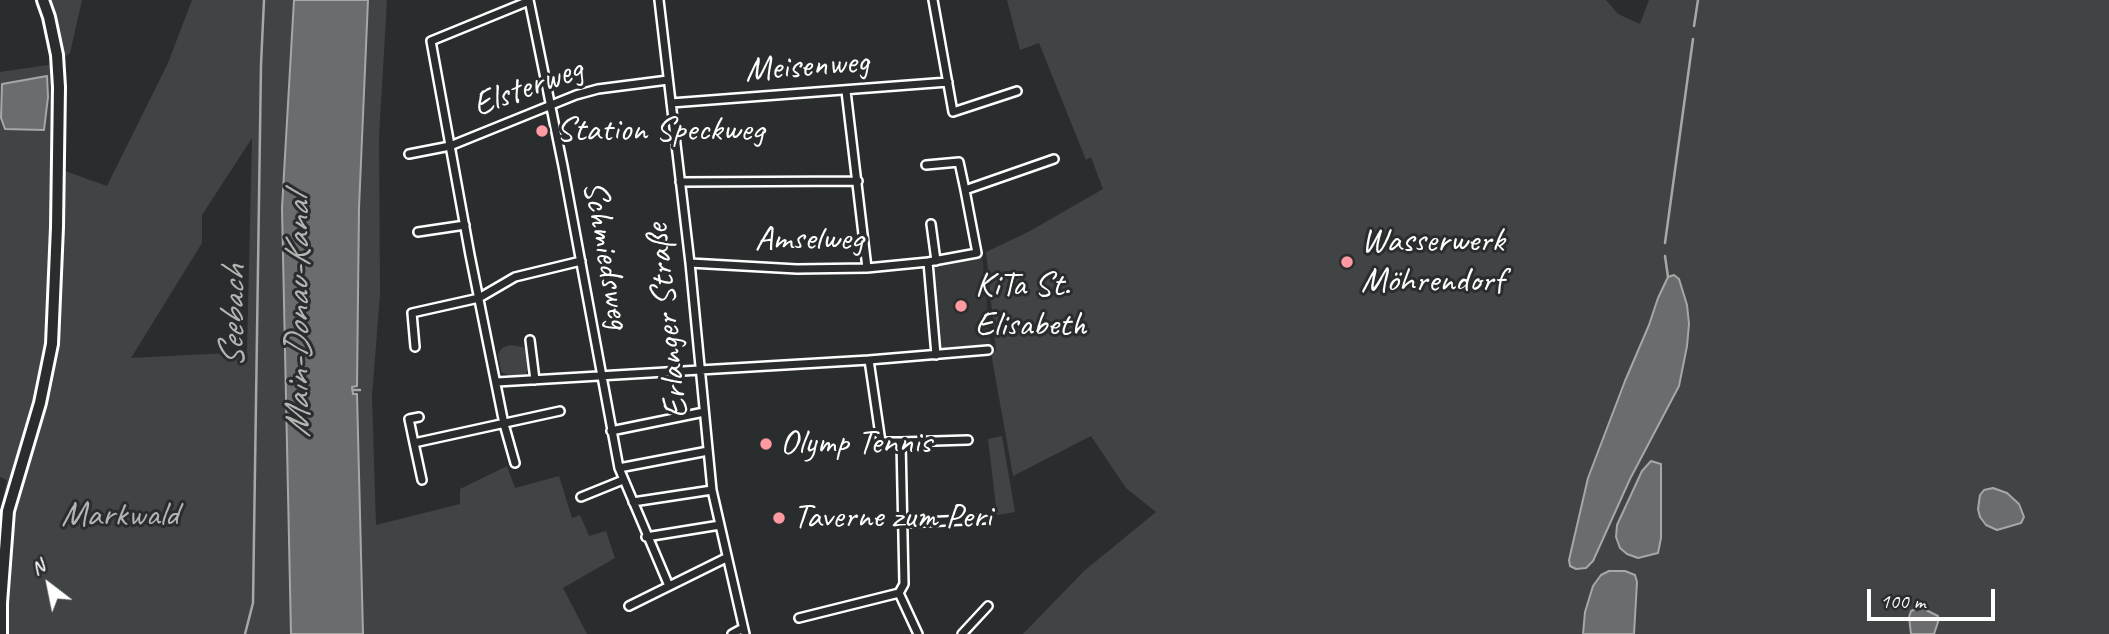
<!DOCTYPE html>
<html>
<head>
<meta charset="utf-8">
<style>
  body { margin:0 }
  #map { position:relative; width:2109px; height:634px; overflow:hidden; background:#2a2d2e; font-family:Caveat,sans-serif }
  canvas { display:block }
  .north { position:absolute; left:14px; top:550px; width:70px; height:70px; -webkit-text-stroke:5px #2a2d2e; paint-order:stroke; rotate:328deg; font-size:19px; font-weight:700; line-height:28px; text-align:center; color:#fff }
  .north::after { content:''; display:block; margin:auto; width:24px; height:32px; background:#fff; clip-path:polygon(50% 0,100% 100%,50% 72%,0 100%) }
  .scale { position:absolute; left:1867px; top:589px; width:128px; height:32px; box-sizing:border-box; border:4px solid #fff; border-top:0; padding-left:9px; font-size:21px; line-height:24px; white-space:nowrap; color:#fff; -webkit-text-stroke:5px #2a2d2e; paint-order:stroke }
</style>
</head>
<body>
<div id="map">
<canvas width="2109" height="634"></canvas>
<div class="north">N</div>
<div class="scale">100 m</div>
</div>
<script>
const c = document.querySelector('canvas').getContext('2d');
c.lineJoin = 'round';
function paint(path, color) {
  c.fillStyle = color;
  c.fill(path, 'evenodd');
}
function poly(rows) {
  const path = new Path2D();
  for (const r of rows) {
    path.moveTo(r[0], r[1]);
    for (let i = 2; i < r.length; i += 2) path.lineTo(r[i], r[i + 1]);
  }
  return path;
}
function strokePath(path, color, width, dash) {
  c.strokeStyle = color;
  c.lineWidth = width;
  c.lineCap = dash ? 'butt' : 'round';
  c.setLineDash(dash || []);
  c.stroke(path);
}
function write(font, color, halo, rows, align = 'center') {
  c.font = font + ' Caveat,sans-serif';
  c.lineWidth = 6;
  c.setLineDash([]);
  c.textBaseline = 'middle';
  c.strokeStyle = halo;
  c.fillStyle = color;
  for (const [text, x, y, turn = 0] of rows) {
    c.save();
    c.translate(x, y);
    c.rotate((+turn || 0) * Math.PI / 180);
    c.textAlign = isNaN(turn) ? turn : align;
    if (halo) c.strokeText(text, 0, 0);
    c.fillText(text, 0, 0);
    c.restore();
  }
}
paint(poly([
  [982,255,991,347,939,352,931,265]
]), '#373a3b');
paint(poly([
  [40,0,82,0,70,53,55,64,54,167,107,186,168,63,192,0,294,0,282,208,291,634,0,634,0,512,7,480,0,477,0,72,55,64],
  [252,138,247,352,131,358,202,243,202,215],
  [368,0,387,0,379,137,380,294,372,396,376,525,460,504,460,489,507,466,515,488,559,476,572,518,580,515,589,536,606,531,615,558,563,588,587,634,363,634,357,394,353,394,352,387,357,386,359,208],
  [1007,0,1606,0,1618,14,1640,24,1649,0,2109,0,2109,634,1634,634,1634,622,1585,612,1583,634,1023,634,1084,571,1156,512,1126,488,1091,436,1013,476,991,353,996,351,986,252,1030,231,1103,189,1091,157,1086,160,1039,43,1020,50],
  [1679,279,1687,305,1689,324,1687,346,1679,386,1630,479,1593,561,1586,568,1569,563,1588,478,1649,325,1658,298],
  [510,345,523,347,528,352,529,366,526,374,510,376,501,372,498,354,502,348],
  [1002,436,1015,512,997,515,988,439]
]), '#414445');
const water = poly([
  [294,0,368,0,359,208,357,386,352,387,353,394,357,394,363,634,291,634,282,208,294,0],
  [47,76,48,97,44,130,5,129,1,118,2,84,47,76],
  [1674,275,1679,279,1687,305,1689,324,1687,346,1679,386,1630,479,1593,561,1586,568,1576,569,1570,566,1569,560,1588,478,1625,381,1649,325,1658,298,1668,277,1674,275],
  [1651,461,1661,464,1661,538,1658,553,1638,558,1627,554,1620,548,1616,537,1617,525,1642,471,1651,461],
  [1993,488,2007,493,2019,504,2024,517,2021,523,1997,530,1986,525,1980,517,1978,509,1980,495,1984,490,1993,488],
  [1609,571,1625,571,1635,575,1637,582,1634,634,1583,634,1585,612,1593,586,1601,575,1609,571],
  [1920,607,1938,616,1938,622,1934,634,1911,634,1909,617,1911,611,1920,607]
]);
paint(water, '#6a6c6d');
strokePath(water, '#a6a7a7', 2);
strokePath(poly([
  [1694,26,1698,0],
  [1665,243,1693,39],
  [1665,256,1668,277],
  [353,390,360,390],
  [245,634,253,603,261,65,264,0]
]), '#a6a7a7', 2.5);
const street = poly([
  [529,0,563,166,619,468,669,586],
  [659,0,690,263,712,490,745,634],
  [933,0,953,112,1017,91],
  [846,91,867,268],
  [671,103,948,82],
  [409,154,450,146,576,95,598,89,668,80],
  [926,165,959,162,965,190],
  [680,182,858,181],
  [931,224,936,261],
  [418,232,465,225],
  [928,262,977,253,965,190,1054,159],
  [690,263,797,269,867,268,928,262,936,355],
  [530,340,535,380],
  [415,347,412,313,479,298,515,277,581,261],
  [869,360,881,442,901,442,904,584,899,593,918,634],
  [497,382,869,360,988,350],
  [611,431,704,412],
  [901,442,968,440],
  [414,443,409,419,419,417],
  [515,463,504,424,470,255,431,41,529,1],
  [619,468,708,451],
  [422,480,414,443,560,411],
  [581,497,623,480],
  [633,502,712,490],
  [904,523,984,519],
  [646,537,720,525],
  [629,606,726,558],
  [799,618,899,593],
  [732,634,743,628],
  [962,634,988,606]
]);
const secondary = poly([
  [1,634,1,603,8,511,40,403,52,344,57,227,59,87,57,55,49,17,43,0]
]);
strokePath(street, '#fff', 12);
strokePath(secondary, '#fff', 16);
strokePath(street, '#2a2d2e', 7);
strokePath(secondary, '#2a2d2e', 10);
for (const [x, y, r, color] of [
  [542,131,7,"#ff9aa2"],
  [1347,262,7,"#ff9aa2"],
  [961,306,7,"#ff9aa2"],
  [766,444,7,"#ff9aa2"],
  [779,518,7,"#ff9aa2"]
]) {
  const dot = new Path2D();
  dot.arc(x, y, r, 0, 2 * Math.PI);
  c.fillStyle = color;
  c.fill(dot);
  strokePath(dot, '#2a2d2e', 2.5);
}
write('35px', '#fff', '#2a2d2e', [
  ["Meisenweg",807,67,-4],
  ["Elsterweg",528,88,-20],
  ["Amselweg",809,240],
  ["Schmiedsweg",606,255,80],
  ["Erlanger Straße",668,321,-96]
]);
write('35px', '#fff', '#2a2d2e', [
  ["Station Speckweg",556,131],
  ["Wasserwerk",1361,242],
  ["Möhrendorf",1361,282],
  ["KiTa St.",975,286],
  ["Elisabeth",975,326],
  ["Olymp Tennis",780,444],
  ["Taverne zum Peri",793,518]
], 'left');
write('35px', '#b3b4b5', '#2a2d2e', [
  ["Markwald",120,516]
]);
write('italic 37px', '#b4b6b6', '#2a2d2e', [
  ["Seebach",234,317,-89],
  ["Main-Donau-Kanal",299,317,-90]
]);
</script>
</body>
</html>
